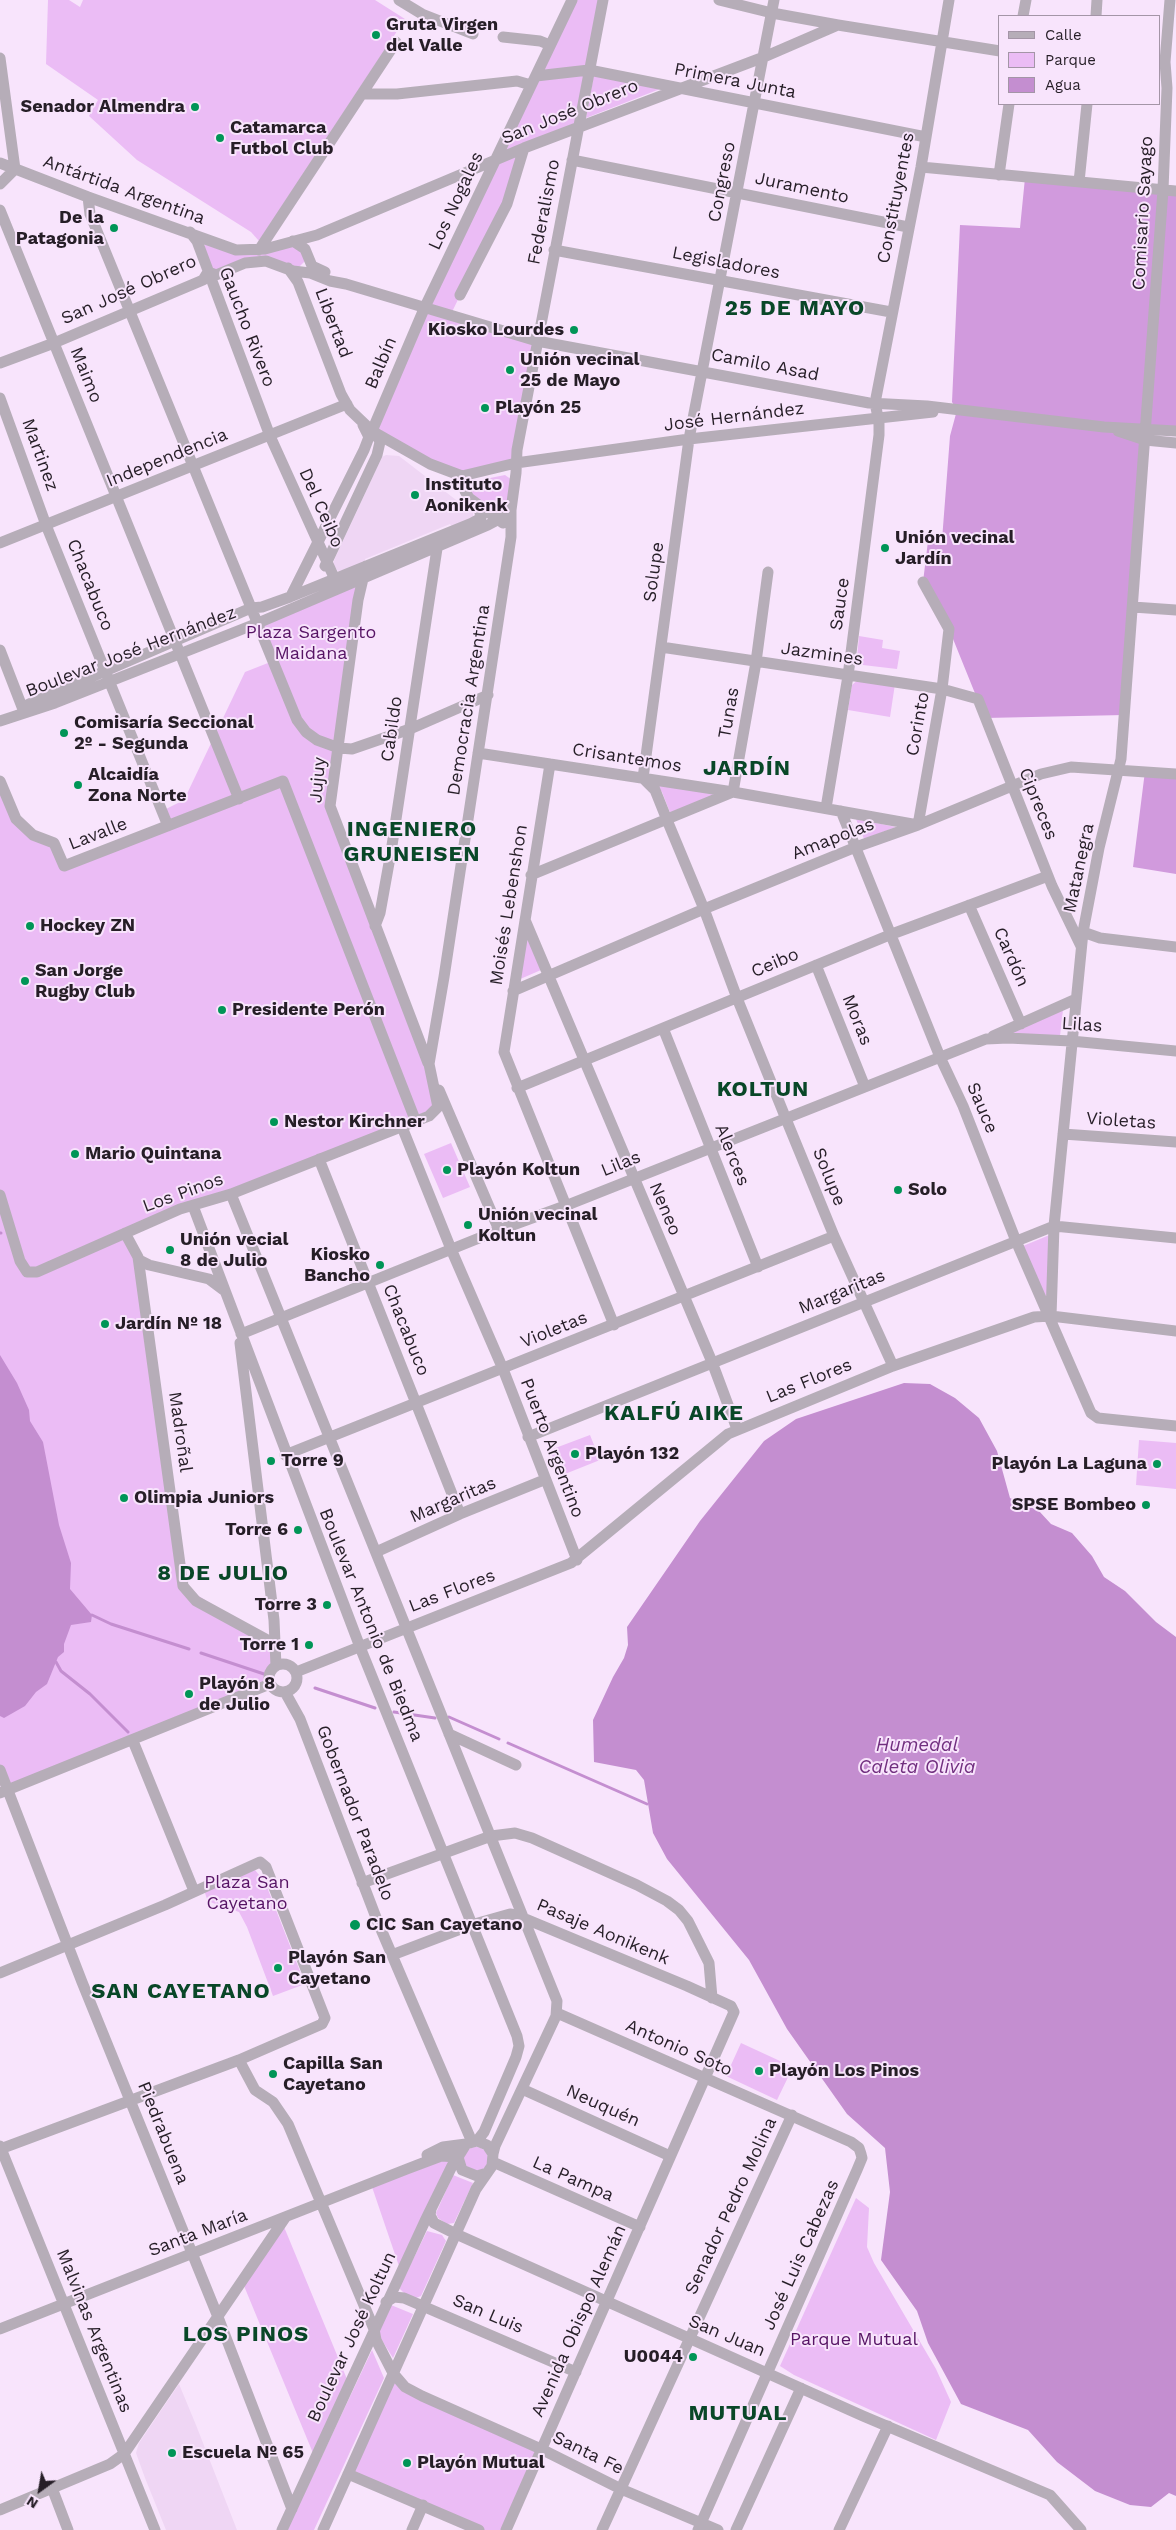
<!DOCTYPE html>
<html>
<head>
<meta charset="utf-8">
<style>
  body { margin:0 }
  #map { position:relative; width:1176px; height:2530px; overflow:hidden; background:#f8e4fc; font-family:"Work Sans",sans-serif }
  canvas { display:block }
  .legend { position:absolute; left:998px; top:15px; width:162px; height:90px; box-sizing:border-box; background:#f8e4fc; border:1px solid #a495a7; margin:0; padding:6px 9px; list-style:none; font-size:15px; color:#261e27 }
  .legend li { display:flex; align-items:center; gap:10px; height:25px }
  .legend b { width:25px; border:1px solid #a495a7 }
  .north { position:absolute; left:15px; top:2465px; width:50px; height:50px; -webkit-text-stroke:4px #f8e4fc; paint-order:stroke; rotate:212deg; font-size:14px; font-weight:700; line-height:20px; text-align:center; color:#261e27 }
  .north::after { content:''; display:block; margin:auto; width:18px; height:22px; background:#261e27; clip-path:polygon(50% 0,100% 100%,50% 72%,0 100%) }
</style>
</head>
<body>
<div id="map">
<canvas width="1176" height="2530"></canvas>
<ul class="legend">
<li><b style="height:6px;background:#b6adb8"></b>Calle</li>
<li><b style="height:14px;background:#ebbcf5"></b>Parque</li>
<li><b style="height:14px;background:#c48ed0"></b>Agua</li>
</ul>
<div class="north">N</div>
</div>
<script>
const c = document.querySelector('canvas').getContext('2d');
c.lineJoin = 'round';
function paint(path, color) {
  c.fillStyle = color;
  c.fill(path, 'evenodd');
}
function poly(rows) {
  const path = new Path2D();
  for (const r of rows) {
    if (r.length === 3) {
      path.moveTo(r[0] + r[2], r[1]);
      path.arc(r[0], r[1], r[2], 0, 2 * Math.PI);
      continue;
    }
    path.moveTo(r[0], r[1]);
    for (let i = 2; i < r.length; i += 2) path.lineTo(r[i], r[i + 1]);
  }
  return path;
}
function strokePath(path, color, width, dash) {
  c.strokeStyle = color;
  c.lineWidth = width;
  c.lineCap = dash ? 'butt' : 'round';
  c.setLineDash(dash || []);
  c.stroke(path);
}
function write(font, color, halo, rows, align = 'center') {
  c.font = font + ' "Work Sans",sans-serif';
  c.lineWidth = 4;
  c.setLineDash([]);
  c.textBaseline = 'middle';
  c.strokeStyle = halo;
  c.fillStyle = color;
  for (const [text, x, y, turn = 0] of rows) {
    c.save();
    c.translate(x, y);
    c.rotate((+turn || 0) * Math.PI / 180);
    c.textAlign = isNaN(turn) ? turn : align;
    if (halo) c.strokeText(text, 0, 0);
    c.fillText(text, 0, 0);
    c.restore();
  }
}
paint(poly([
  [386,455,399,456,473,513,473,518,452,527,450,524,365,559,365,563,349,569,338,571,333,565,335,558,382,457],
  [179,2384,196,2425,237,2530,166,2530,145,2478,136,2453,139,2443]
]), '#efd6f4');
paint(poly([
  [48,0,69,0,80,7,83,0,375,0,405,19,259,241,251,232,137,160,89,116,98,100,46,64],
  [572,0,603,0,577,127,524,149,512,189,450,316,537,341,516,463,462,476,372,431],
  [594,74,665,87,586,118],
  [206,243,231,252,289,246,301,249,305,261,297,269,274,259,214,272,203,248],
  [505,475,512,480,507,505,495,512,481,503,471,492,470,482],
  [364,578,330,806,429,1064,438,1107,125,1233,138,1257,183,1586,273,1643,272,1668,269,1680,8,1789,0,1770,0,781,16,819,54,843,64,866,168,826,162,811,184,800,245,672,273,661,258,623],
  [859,636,883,640,882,648,900,651,897,669,863,665,857,658],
  [859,679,895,684,890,717,848,710,852,685],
  [654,784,717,794,671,815,662,792],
  [856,819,896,827,864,839],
  [526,935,541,970,518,980],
  [1063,1010,1060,1036,1007,1035],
  [451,1143,470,1187,443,1198,424,1154],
  [1052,1234,1049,1304,1023,1246],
  [590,1435,600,1460,560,1476,550,1450],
  [1139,1440,1176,1443,1176,1489,1136,1485],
  [255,1870,265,1882,305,1984,273,1996,247,1927,239,1912,210,1902,207,1899,204,1890],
  [741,2043,793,2067,777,2100,726,2076],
  [466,2144,401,2272,371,2184],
  [476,2159,12],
  [453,2175,473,2183,454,2223,447,2224,438,2218,436,2213],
  [856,2198,869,2208,867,2247,874,2263,936,2369,951,2402,936,2440,794,2375,780,2366],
  [282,2222,349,2384,315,2458,242,2281],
  [427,2231,442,2235,446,2241,421,2296,416,2298,405,2294,399,2288],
  [391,2305,413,2314,393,2358,378,2334],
  [372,2350,384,2378,314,2530,287,2530],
  [393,2373,405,2387,541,2449,506,2530,479,2530,348,2474]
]), '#ebbcf5');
paint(poly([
  [1025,178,1176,191,1176,431,1147,428,1124,715,985,718,949,629,923,582,928,541,942,540,950,436,957,410,952,402,960,225,1020,228],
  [1145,771,1176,774,1176,874,1133,867]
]), '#d19add');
paint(poly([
  [0,1355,17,1383,29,1410,30,1421,43,1442,59,1525,71,1563,70,1589,92,1615,91,1622,71,1625,64,1644,64,1652,58,1657,47,1684,36,1692,25,1706,4,1718,0,1716],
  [904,1383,930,1384,955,1398,979,1418,997,1451,1010,1498,1039,1511,1051,1524,1072,1533,1092,1556,1104,1577,1125,1591,1156,1622,1176,1637,1176,2496,1169,2493,1151,2507,1130,2505,1095,2491,1057,2462,1028,2430,961,2404,928,2343,917,2311,881,2260,890,2192,885,2148,847,2114,787,2029,749,1960,667,1859,653,1833,644,1780,636,1770,594,1762,593,1720,613,1677,624,1658,628,1645,627,1627,700,1521,764,1441,796,1419]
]), '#c48ed0');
strokePath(poly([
  [0,1233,1,1233],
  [92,1615,111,1624,189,1649],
  [201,1653,264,1674],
  [56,1662,61,1671,90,1694,128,1732],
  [315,1688,375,1708],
  [394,1712,435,1718],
  [449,1717,499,1739],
  [508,1743,647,1804]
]), '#c48ed0', 3);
strokePath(poly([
  [399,0,422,14,473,34],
  [719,0,772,13,838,25,1000,51],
  [1023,16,1026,0],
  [1096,16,1097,0],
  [503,37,540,41,550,45],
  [0,58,15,169],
  [536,76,589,70,926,137],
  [362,94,397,94,517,81,531,85],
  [572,160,908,227],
  [0,163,88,197,236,250,265,249,317,235,524,148,764,57,838,25],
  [921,167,1176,191],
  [999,175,1009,104],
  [1079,182,1087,104],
  [0,184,15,169],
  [88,197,90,214,297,720,306,732,317,740,339,748,352,749,410,729,488,695],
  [0,210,239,799],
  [190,232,197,241,270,436,337,584],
  [293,241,305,249,312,266,325,272],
  [259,250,396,42],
  [554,250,891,312],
  [288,268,298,282,341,394,350,410,372,431,430,464,462,476,516,463,689,439,933,412],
  [208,272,216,275,245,263,266,261,293,271,310,273,330,281,346,284,537,341,869,403,927,406,1104,427,1176,431],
  [460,295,507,204,524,148],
  [0,363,54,343,203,280,208,272],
  [0,398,46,525,168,826],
  [372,431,424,309,572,0],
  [1118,431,1145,440,1176,443],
  [462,476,465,491,469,498,503,523],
  [0,543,347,404],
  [325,566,377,455,380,442,376,433],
  [366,566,358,600,330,806,428,1063],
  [291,596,364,450,369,437,363,425],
  [1133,607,1176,610],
  [661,647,942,689,978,699,1052,886,1081,946],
  [0,650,24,712],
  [24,712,29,704,251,608,262,607,290,597,472,523,481,518,479,507],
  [0,721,55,703,258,623,488,525,505,516,511,510],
  [478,753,733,792,918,825,942,689,949,629,923,582],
  [550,764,504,1052,614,1325],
  [643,778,689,439,774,0],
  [643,778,655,790,667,820,704,909,737,998,786,1119,834,1236,893,1366],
  [0,781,16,819,33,835,54,843,64,866,283,781,416,1122],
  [826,808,848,676,879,435,879,422,875,403,921,167,949,0],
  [841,811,940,1057,963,1106,1016,1241,1091,1413,1098,1418,1176,1426],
  [531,875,733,792,756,662,768,572],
  [969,905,1021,1024],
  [525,920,712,1362,737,1429],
  [375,926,380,913,391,852,438,542],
  [1083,932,1100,938,1176,947],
  [816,965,865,1087],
  [513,991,704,909,856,847,918,825,1041,774,1071,767,1176,774],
  [663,1028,758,1267],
  [993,1036,1076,999],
  [517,1088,892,934,1048,876],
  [439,1090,499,1230],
  [402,1127,451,1249,503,1369,577,1560],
  [1063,1134,1176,1142],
  [319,1159,460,1514],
  [231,1194,557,2001,556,2016,495,2146,493,2154],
  [0,1195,20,1261,27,1272,37,1272,180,1209,231,1194,429,1116,438,1107,429,1064,444,977,511,537,511,510,516,473,517,450,603,0],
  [193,1206,360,1647,517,2036,519,2046,516,2057,484,2132,477,2141],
  [125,1233,138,1257,183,1586,196,1601,273,1643,276,1648],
  [139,1260,149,1265,209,1279,225,1291],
  [1051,1316,1054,1226,1083,932,1099,848,1121,759,1163,190,1167,88,1165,62,1170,0],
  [241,1334,499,1230,565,1206,986,1039,1008,1038,1071,1041,1176,1051],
  [240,1343,274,1620,276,1666],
  [528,1437,1054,1226,1176,1238],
  [285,1455,834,1236],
  [376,1552,460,1514,544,1480],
  [283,1678,14],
  [296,1672,571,1563,728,1434,893,1366,1034,1317,1051,1316,1176,1331],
  [285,1692,300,1719,377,1920,472,2142],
  [449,1734,516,1765],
  [133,1741,194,1891],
  [0,1770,82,1982,218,2317,292,2509],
  [0,1793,270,1684],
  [362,1883,491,1836,515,1833,532,1838,637,1885,667,1901,679,1910,688,1921,709,1963,712,1998],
  [392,1955,471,1925,510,1914,516,1915,687,1986,731,2006,734,2012,506,2530],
  [0,1973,165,1905,260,1862,266,1867,325,2018,322,2024,239,2060,0,2149],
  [557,2013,851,2142,859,2148,861,2154,862,2158,857,2170,698,2530],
  [239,2060,255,2090,273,2102,288,2124,374,2329,376,2340,393,2373,405,2387,422,2396,541,2449,621,2489,718,2530],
  [522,2089,670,2156],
  [0,2146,155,2530],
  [427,2155,443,2147,466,2144],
  [493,2162,640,2227],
  [431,2209,430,2215,434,2223,456,2234,863,2416,1050,2495,1081,2530],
  [386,2302,394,2297,404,2298,576,2372],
  [0,2329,407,2169,441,2156,458,2157],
  [348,2474,479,2530],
  [52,2488,68,2530],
  [0,2510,110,2464,124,2454,285,2218],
  [282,2530,425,2221,452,2166,458,2161],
  [323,2530,476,2189,492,2166,493,2154,487,2145,477,2141,466,2144,458,2157,462,2170,477,2176,487,2173],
  [412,2530,423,2505],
  [602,2530,792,2115],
  [736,2530,801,2388],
  [839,2530,888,2426]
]), '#b6adb8', 11);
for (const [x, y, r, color] of [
  [376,35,5,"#009557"],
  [195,107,5,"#009557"],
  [220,138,5,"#009557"],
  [114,228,5,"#009557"],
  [574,330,5,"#009557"],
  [510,370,5,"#009557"],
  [485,408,5,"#009557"],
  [415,495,5,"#009557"],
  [885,548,5,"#009557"],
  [64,733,5,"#009557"],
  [78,785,5,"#009557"],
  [30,926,5,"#009557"],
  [25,981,5,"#009557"],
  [222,1010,5,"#009557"],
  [274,1122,5,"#009557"],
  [75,1154,5,"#009557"],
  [447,1170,5,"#009557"],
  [898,1190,5,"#009557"],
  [468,1225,5,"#009557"],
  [170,1250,5,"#009557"],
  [380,1265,5,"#009557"],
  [105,1324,5,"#009557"],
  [575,1454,5,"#009557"],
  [271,1461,5,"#009557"],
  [1157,1464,5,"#009557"],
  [124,1498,5,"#009557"],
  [1146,1505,5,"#009557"],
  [298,1530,5,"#009557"],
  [327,1605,5,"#009557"],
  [309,1645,5,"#009557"],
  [189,1694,5,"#009557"],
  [355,1925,6,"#009557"],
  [278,1968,5,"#009557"],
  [759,2071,5,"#009557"],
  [273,2074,5,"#009557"],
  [693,2357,5,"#009557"],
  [172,2453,5,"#009557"],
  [407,2463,5,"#009557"]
]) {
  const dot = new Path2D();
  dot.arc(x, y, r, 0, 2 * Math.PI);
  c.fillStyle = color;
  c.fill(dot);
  strokePath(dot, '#f8e4fc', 2);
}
write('bold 18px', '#261e27', '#f8e4fc', [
  ["Gruta Virgen",386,25],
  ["del Valle",386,46],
  ["Senador Almendra",185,107,"right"],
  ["Catamarca",230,128],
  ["Futbol Club",230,149],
  ["De la",104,218,"right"],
  ["Patagonia",104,239,"right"],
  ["Kiosko Lourdes",564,330,"right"],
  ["Unión vecinal",520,360],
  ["25 de Mayo",520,381],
  ["Playón 25",495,408],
  ["Instituto",425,485],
  ["Aonikenk",425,506],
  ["Unión vecinal",895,538],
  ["Jardín",895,559],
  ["Comisaría Seccional",74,723],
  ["2º - Segunda",74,744],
  ["Alcaidía",88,775],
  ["Zona Norte",88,796],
  ["Hockey ZN",40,926],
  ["San Jorge",35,971],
  ["Rugby Club",35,992],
  ["Presidente Perón",232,1010],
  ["Nestor Kirchner",284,1122],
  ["Mario Quintana",85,1154],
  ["Playón Koltun",457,1170],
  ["Solo",908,1190],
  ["Unión vecinal",478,1215],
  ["Koltun",478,1236],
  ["Unión vecial",180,1240],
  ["8 de Julio",180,1261],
  ["Kiosko",370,1255,"right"],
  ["Bancho",370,1276,"right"],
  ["Jardín Nº 18",115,1324],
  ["Playón 132",585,1454],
  ["Torre 9",281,1461],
  ["Playón La Laguna",1147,1464,"right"],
  ["Olimpia Juniors",134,1498],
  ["SPSE Bombeo",1136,1505,"right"],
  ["Torre 6",288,1530,"right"],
  ["Torre 3",317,1605,"right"],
  ["Torre 1",299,1645,"right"],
  ["Playón 8",199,1684],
  ["de Julio",199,1705],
  ["CIC San Cayetano",366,1925],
  ["Playón San",288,1958],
  ["Cayetano",288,1979],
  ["Capilla San",283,2064],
  ["Cayetano",283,2085],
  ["Playón Los Pinos",769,2071],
  ["U0044",683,2357,"right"],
  ["Escuela Nº 65",182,2453],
  ["Playón Mutual",417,2463]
], 'left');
write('18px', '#261e27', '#f8e4fc', [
  ["Primera Junta",735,81,11],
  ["San José Obrero",570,112,-22],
  ["Congreso",722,182,-79],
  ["Juramento",802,188,12],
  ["Antártida Argentina",124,190,20],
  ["Constituyentes",896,198,-79],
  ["Los Nogales",456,201,-65],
  ["Federalismo",544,212,-79],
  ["Comisario Sayago",1143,213,-87],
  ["Legisladores",726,263,11],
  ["San José Obrero",129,290,-24],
  ["Libertad",333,323,69],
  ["Gaucho Rivero",247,327,69],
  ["Balbín",381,363,-67],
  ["Camilo Asad",765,365,11],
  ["Maimo",86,375,68],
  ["José Hernández",734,417,-7],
  ["Martinez",40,455,70],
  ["Independencia",167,458,-22],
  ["Del Ceibo",321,508,66],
  ["Solupe",654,572,-82],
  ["Chacabuco",90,585,68],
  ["Sauce",840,604,-82],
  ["Boulevar José Hernández",131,652,-21],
  ["Jazmines",822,654,8],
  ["Democracia Argentina",469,700,-81],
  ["Tunas",729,713,-80],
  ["Corinto",918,724,-80],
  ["Cabildo",392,729,-82],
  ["Crisantemos",627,758,9],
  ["Jujuy",318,780,-85],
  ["Cipreces",1038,804,68],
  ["Lavalle",98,834,-21],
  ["Amapolas",833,839,-21],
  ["Matanegra",1079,868,-78],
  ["Moisés Lebenshon",509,905,-81],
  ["Cardón",1011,957,66],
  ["Ceibo",775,963,-23],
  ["Moras",857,1020,68],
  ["Lilas",1082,1025,4],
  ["Sauce",982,1108,67],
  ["Violetas",1121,1121,4],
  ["Alerces",732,1155,68],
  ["Lilas",621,1164,-22],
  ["Solupe",829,1177,68],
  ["Los Pinos",183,1193,-20],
  ["Neneo",665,1209,67],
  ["Margaritas",842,1292,-22],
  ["Chacabuco",406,1330,68],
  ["Violetas",554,1330,-22],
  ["Las Flores",809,1381,-22],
  ["Madroñal",180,1432,82],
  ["Puerto Argentino",552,1448,69],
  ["Margaritas",453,1500,-23],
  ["Las Flores",452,1591,-21],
  ["Boulevar Antonio de Biedma",371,1625,68],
  ["Gobernador Paradelo",355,1813,69],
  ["Pasaje Aonikenk",603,1932,23],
  ["Antonio Soto",679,2048,24],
  ["Neuquén",603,2106,24],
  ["Piedrabuena",163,2133,68],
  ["La Pampa",573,2179,24],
  ["Senador Pedro Molina",731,2206,-65],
  ["Santa María",198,2233,-21],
  ["José Luis Cabezas",801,2255,-66],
  ["San Luis",488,2314,23],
  ["Avenida Obispo Alemán",579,2321,-66],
  ["Malvinas Argentinas",94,2331,68],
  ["San Juan",727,2336,23],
  ["Boulevar José Koltun",352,2337,-65],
  ["Santa Fe",588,2453,26]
]);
write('18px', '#571465', '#f8e4fc', [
  ["Plaza Sargento",311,633],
  ["Maidana",311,654],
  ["Plaza San",247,1883],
  ["Cayetano",247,1904],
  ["Parque Mutual",854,2340]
]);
write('italic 19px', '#712f7f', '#f8e4fc', [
  ["Humedal",917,1745],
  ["Caleta Olivia",917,1767]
]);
c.letterSpacing = '1px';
write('bold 22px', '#094728', '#f8e4fc', [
  ["25 DE MAYO",795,309],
  ["JARDÍN",747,769],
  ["INGENIERO",412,830],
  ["GRUNEISEN",412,855],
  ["KOLTUN",763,1090],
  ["KALFÚ AIKE",674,1414],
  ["8 DE JULIO",223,1574],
  ["SAN CAYETANO",181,1992],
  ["LOS PINOS",246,2335],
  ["MUTUAL",738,2414]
]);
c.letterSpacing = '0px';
</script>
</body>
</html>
